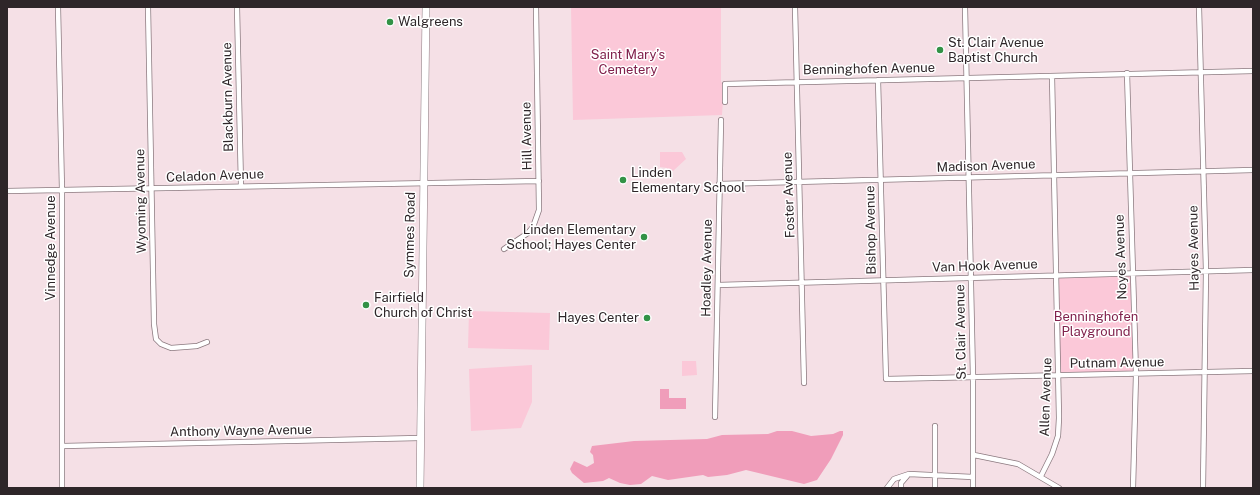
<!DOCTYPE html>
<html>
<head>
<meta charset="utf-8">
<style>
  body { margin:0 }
  #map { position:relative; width:1260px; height:495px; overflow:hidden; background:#f5e0e6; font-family:"Public Sans",sans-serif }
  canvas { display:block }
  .frame { position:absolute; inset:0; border:8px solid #2e2629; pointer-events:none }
</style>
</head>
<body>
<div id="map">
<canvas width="1260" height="495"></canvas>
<div class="frame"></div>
</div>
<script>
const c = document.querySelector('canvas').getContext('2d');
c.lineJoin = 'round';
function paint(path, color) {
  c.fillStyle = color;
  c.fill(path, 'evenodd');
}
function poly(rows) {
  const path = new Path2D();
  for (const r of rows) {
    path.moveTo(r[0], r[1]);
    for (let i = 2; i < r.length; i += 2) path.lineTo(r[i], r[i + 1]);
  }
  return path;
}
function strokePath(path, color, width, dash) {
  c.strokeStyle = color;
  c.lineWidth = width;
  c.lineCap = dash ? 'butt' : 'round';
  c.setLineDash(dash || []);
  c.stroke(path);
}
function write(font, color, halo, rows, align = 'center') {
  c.font = font + ' "Public Sans",sans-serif';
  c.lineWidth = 3;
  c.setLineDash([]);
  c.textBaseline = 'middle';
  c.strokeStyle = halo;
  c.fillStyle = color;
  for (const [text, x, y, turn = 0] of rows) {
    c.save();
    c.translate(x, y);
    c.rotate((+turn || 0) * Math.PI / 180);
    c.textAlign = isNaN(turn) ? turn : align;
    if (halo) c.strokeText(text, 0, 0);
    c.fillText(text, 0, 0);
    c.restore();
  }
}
paint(poly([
  [571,7,721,7,721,82,724,84,722,115,573,120],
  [660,152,682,152,686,159,673,171,668,171,667,168,660,167],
  [1132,273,1136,374,1059,376,1057,275],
  [469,311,550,313,549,350,468,348],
  [682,361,696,361,697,375,682,376],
  [532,365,532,402,521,428,471,431,469,369]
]), '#fbc8d8');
paint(poly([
  [660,389,669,389,669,398,686,398,686,409,660,409],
  [777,431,792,431,811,436,833,434,840,431,843,431,843,435,831,459,817,480,804,484,746,470,727,475,708,477,703,475,668,480,652,476,641,484,630,485,620,483,609,478,603,481,584,483,572,473,570,469,574,461,587,467,594,463,593,455,590,452,592,446,634,441,707,439,722,435,768,434]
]), '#f09dba');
const minor = poly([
  [58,7,62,191,62,488],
  [148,7,154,324,156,339,161,344,171,348,197,346,207,342],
  [237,7,241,186],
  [795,7,804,383],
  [965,7,973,377,973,488],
  [1199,7,1206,271,1203,488],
  [1127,73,1136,374,1133,488],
  [878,80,886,379,1253,371],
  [725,102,725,84,1253,71],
  [719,184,1253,170],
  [7,191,539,181],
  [504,249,528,233,533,227,539,210,536,7],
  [718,285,1253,270],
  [715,417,721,120],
  [935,426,935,488],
  [63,446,420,438],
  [974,455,1018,464,1059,488],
  [1041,476,1052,454,1058,436,1059,418,1052,76],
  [887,488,894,479,909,474,973,477],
  [901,488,901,483,907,476]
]);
const secondary = poly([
  [420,488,426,7]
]);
strokePath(minor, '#8b797f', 6);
strokePath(secondary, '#8b797f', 8);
strokePath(minor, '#fff', 4.5);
strokePath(secondary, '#fff', 7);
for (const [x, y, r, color] of [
  [390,22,4,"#329246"],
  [940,50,4,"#329246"],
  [623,180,4,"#329246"],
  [644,237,4,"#329246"],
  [366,305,4,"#329246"],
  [647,318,4,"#329246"]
]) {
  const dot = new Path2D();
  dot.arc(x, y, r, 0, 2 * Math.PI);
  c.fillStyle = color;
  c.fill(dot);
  strokePath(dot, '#fff', 1.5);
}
write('13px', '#2e2629', '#fff', [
  ["Walgreens",398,22],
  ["St. Clair Avenue",948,43],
  ["Baptist Church",948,58],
  ["Linden",631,173],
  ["Elementary School",631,188],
  ["Linden Elementary",636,230,"right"],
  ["School; Hayes Center",636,245,"right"],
  ["Fairfield",374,298],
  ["Church of Christ",374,313],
  ["Hayes Center",639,318,"right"]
], 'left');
write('13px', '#80214c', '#fff', [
  ["Saint Mary’s",628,55],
  ["Cemetery",628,70],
  ["Benninghofen",1096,317],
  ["Playground",1096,332]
]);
write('13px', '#2e2629', '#fff', [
  ["Benninghofen Avenue",869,69,-1],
  ["Blackburn Avenue",228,97,-91],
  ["Hill Avenue",527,136,-91],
  ["Madison Avenue",986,166,-2],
  ["Celadon Avenue",215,176,-2],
  ["Foster Avenue",789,195,-92],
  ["Wyoming Avenue",141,201,-91],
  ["Bishop Avenue",871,230,-91],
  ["Symmes Road",410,235,-89],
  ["Vinnedge Avenue",51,248,-90],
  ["Hayes Avenue",1194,248,-91],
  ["Noyes Avenue",1121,257,-92],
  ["Van Hook Avenue",985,266,-2],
  ["Hoadley Avenue",707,268,-89],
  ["St. Clair Avenue",961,332,-91],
  ["Putnam Avenue",1117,363,-1],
  ["Allen Avenue",1046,397,-88],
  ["Anthony Wayne Avenue",241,431,-1]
]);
</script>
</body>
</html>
